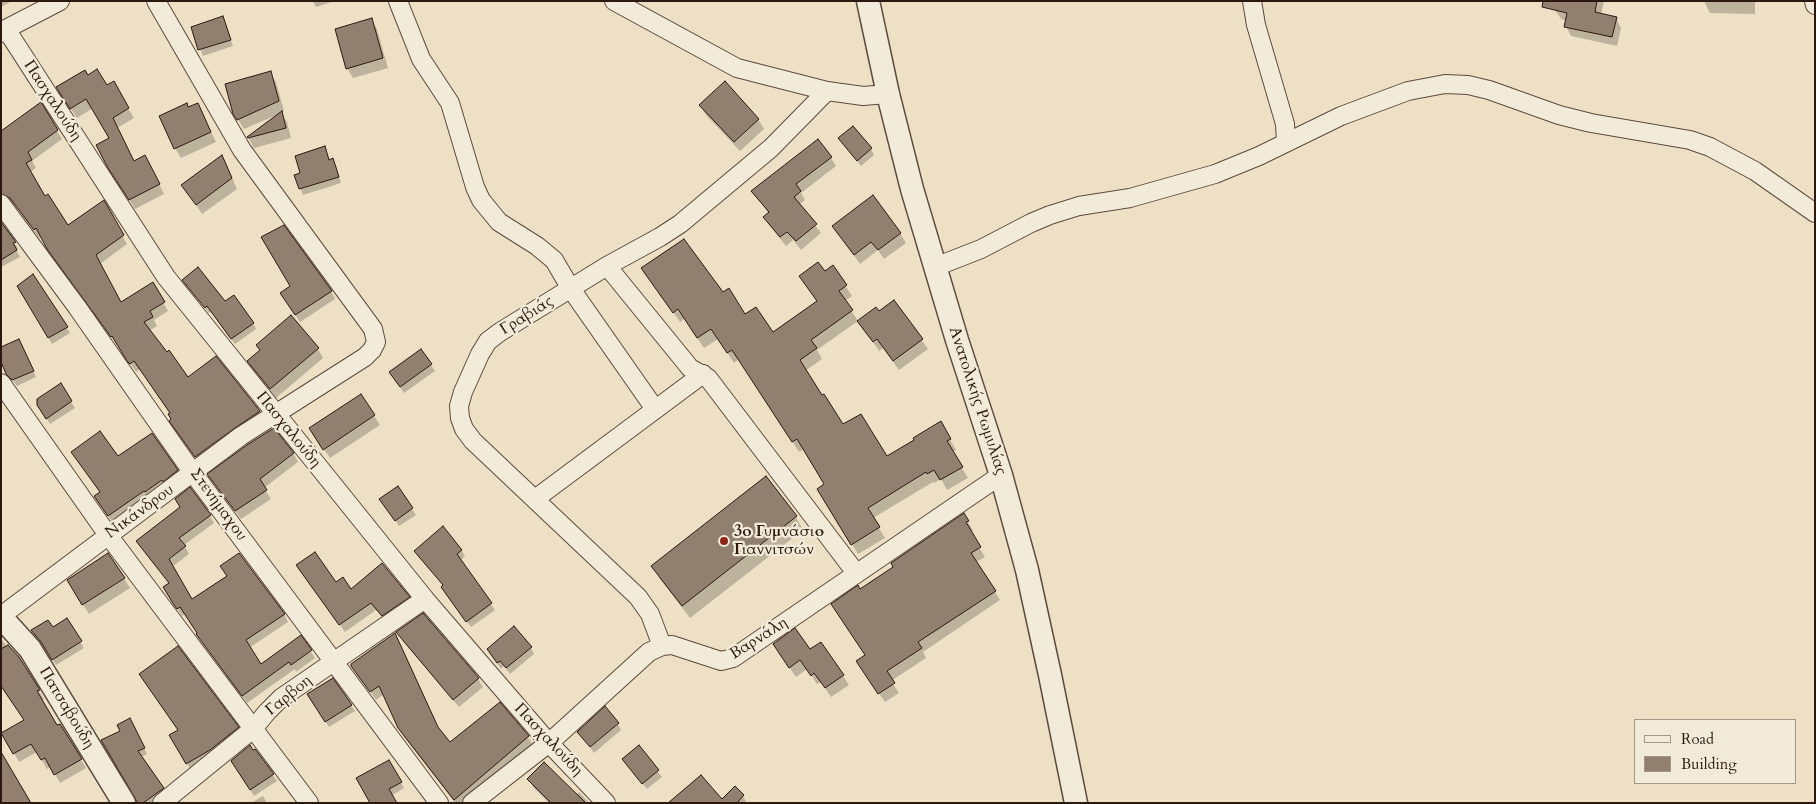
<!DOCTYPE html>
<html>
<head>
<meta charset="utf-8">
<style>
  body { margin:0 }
  #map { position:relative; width:1816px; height:804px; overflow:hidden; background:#ede0c5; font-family:Cardo,serif }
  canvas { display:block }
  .frame { position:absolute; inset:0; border:2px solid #2d1811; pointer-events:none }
  .legend { position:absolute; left:1634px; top:719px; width:162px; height:65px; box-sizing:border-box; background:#f3ebd9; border:1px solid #a49789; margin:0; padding:6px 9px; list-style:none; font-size:15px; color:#2d1811 }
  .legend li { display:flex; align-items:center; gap:10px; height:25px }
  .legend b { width:25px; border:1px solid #a49789 }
</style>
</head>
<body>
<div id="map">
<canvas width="1816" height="804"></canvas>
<div class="frame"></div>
<ul class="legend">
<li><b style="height:6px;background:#f3ebd9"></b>Road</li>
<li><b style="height:14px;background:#91806f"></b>Building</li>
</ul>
</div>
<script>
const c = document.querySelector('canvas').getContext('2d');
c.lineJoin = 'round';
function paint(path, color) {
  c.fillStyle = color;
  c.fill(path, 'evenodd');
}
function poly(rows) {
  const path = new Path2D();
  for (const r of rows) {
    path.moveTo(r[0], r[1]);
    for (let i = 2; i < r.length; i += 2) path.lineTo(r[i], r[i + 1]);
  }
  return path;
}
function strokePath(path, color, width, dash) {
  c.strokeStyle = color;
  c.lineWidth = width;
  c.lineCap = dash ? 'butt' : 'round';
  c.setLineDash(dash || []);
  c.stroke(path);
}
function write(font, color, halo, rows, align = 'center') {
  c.font = font + ' Cardo,serif';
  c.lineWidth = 4.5;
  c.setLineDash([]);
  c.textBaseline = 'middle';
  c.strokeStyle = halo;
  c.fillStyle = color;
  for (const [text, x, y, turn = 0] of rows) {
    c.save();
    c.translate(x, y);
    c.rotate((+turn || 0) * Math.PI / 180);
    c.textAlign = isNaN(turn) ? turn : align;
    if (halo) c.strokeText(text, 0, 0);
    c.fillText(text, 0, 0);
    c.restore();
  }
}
paint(poly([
  [1,1,12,1,1,7],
  [313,1,335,1,316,7],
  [1557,1,1604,1,1601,15,1616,18,1621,28,1617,46,1571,36,1566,26,1567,21,1561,19,1555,10],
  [1704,1,1755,1,1755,14,1710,13],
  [223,18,233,46,203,56,192,28],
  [371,20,377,29,388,68,353,78,347,68],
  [270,73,276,82,284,111,281,113,287,122,291,138,254,148,248,137,279,114,244,129,234,113],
  [87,76,106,87,113,83,134,118,117,128,134,162,150,166,164,194,135,209,115,177,111,139,93,108,77,118,63,97],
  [40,104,62,139,32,161,36,168,30,172,44,197,67,227,103,202,127,244,100,264,120,304,152,284,168,311,154,320,157,326,149,331,188,379,216,358,259,412,264,420,201,465,176,429,171,414,140,369,136,372,134,369,118,344,117,345,54,257,42,236,39,238,16,206,11,203,2,188],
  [198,104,216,142,181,158,175,148,188,108],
  [700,105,758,119,764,129,740,151,706,115],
  [839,138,871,149,874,155,861,166],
  [325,148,330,161,333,160,336,166,341,183,303,195,296,176,301,174],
  [831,158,836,166,801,193,805,200,799,205,821,233,801,250,793,240,786,246,770,226,765,218,769,214,753,191],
  [227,166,237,189,202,214,183,185],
  [1,224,18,248,16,250,20,257,1,267],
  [833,226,900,233,906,243,884,259,878,250,860,264],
  [833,267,852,296,845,301,858,321,817,350,822,359,805,371,843,426,887,458,916,441,940,422,956,450,952,452,968,478,947,490,941,479,934,483,933,482,873,518,885,538,858,554,825,500,826,485,804,449,799,452,739,359,734,363,718,339,704,348,684,319,680,322,643,268,722,294,745,316,773,334,818,302,800,276,825,273],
  [184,280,225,303,253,323,256,329,235,344,211,312,209,313],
  [19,286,66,327,70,333,52,344],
  [331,291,335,299,300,322,286,301],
  [894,302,928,349,899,370,883,348,879,351,859,321,879,313],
  [22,347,36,377,17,386,8,374],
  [318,349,323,358,276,398,254,371,249,361],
  [431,365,435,371,404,393,390,373],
  [60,385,75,408,50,424,42,411],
  [361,396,380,425,330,458,316,438],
  [72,452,117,457,177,471,181,478,113,523,95,496,100,492],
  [293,453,298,462,264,488,271,499,241,519,209,475],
  [765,478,796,517,803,530,690,618,660,579,652,566],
  [397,488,416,515,399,526,385,505],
  [963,515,973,530,970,532,985,557,976,562,1000,600,923,652,926,658,891,681,899,693,885,702,863,671,866,656,860,590,895,568],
  [210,516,214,523,184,545,189,554,172,567,192,601,284,614,288,622,249,648,261,665,301,637,315,658,296,672,295,669,247,703,202,642,198,634,185,614,182,616,180,613,169,595,170,584,142,548],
  [461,550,465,556,460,561,495,610,471,627,446,593,444,586,415,551],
  [108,554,130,588,89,614,74,590],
  [298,566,351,591,408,597,413,605,387,623,376,610,345,632],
  [423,615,478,679,483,687,459,707,402,640,398,632],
  [67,620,84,648,56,665,33,631,52,629],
  [1,639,18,658,44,699,41,701,57,727,60,725,86,768,60,783,51,767,47,769,37,752,19,762,3,733,25,720,1,685],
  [821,643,849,685,831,697,821,682,817,684,807,669,796,677,780,654,809,651],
  [531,648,534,654,510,674,504,666,501,669,488,650],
  [352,664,440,732,450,744,500,704,528,737,533,745,466,803,455,803,404,737,384,694,376,700],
  [332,680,355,711,329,727,309,695],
  [618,724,621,730,594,753,579,732],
  [133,726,147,754,141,757,167,794,155,803,140,803],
  [238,728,243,736,192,772,171,735],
  [638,747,662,777,647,789,623,759],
  [255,750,277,781,254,796,233,761],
  [389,761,404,788,391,796,372,803],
  [529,779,576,795,579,792,589,803,549,803,533,787],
  [735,788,743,796,747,803,670,803,722,801],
  [263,796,267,803,251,803]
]), '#0003');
const building = poly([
  [1543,1,1597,1,1595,12,1617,17,1612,37,1564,27,1567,13,1542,7,1543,1],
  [223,16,231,40,198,50,191,27,223,16],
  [372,18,383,58,346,69,335,29,372,18],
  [97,69,107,85,114,81,129,108,113,118,134,161,145,155,160,184,129,200,108,168,96,145,109,138,86,99,70,109,56,87,85,70,88,75,97,69],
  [271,71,279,101,237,120,233,114,225,84,271,71],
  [725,81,759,119,734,142,699,105,725,81],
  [41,102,58,130,28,152,32,160,26,163,45,196,48,194,68,225,104,200,124,235,96,255,121,302,153,282,165,302,150,311,153,317,144,322,167,352,169,350,188,377,216,356,260,411,235,428,195,457,169,421,171,419,168,414,170,413,134,361,130,364,127,361,112,336,111,337,47,249,36,228,34,230,10,198,1,194,1,131,41,102],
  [187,103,188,107,198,103,211,132,174,149,159,116,187,103],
  [282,111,286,128,248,138,247,137,282,111],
  [853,126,872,148,857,161,838,138,853,126],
  [818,139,832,157,796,184,801,191,794,197,817,224,796,241,787,232,780,237,763,217,769,212,751,191,818,139],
  [325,146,329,160,333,158,339,177,299,189,294,175,300,173,295,156,325,146],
  [222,155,232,178,196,205,181,185,222,155],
  [873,195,901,233,878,250,871,242,854,255,832,226,873,195],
  [1,222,16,242,13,243,17,250,1,260,1,222],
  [284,225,332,291,295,315,280,293,290,286,261,237,284,225],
  [684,239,723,292,729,288,745,314,756,307,773,332,817,301,799,276,818,262,825,271,833,265,847,285,839,291,853,310,811,340,817,348,800,360,822,395,824,394,843,424,861,414,887,456,914,440,913,438,941,421,951,439,947,441,963,467,940,480,934,470,927,474,926,472,868,508,880,527,851,545,817,489,824,484,797,439,792,442,732,350,727,353,711,329,697,338,678,309,673,313,641,268,684,239],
  [198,267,225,301,234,295,254,323,231,339,207,306,205,308,182,280,198,267],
  [33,274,68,327,48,338,17,286,33,274],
  [894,300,923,339,893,361,877,339,873,342,857,321,876,307,879,311,894,300],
  [291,315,319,348,270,389,247,361,260,350,256,345,291,315],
  [19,339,34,371,12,380,6,374,1,362,1,347,19,339],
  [421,349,432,364,400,387,389,372,421,349],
  [61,383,72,401,46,419,37,405,37,399,61,383],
  [361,394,375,415,323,450,309,428,361,394],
  [274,428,294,453,260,479,267,490,235,511,207,474,247,445,274,428],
  [100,431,118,456,152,433,178,470,163,482,162,480,145,492,144,491,108,516,94,496,100,492,71,452,100,431],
  [766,476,797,516,682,606,651,566,766,476],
  [398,486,413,508,395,521,379,499,398,486],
  [190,487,211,515,179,538,186,546,169,559,192,599,227,576,220,566,239,553,285,614,246,640,261,664,301,635,312,650,291,665,289,662,242,696,196,634,197,633,180,607,177,609,174,605,163,587,169,583,136,541,180,507,175,499,190,487],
  [964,513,969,521,966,522,981,547,971,553,996,591,918,642,922,648,887,671,895,683,878,694,856,661,865,655,831,604,858,585,860,589,893,567,891,563,964,513],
  [443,526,462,550,457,554,492,603,466,622,441,587,443,585,414,551,443,526],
  [315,552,336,582,343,577,351,589,382,563,410,597,382,616,371,603,339,625,296,565,315,552],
  [108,553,125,578,82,605,67,580,108,553],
  [423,613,479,678,453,700,396,632,423,613],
  [67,618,82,641,52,660,41,642,31,630,48,620,53,627,67,618],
  [514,626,532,647,506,668,500,661,497,663,487,649,514,626],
  [795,628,810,649,821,642,844,675,825,688,814,673,811,676,800,660,789,668,773,644,795,628],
  [395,633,438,727,450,742,500,702,529,736,454,800,398,728,379,686,370,692,351,666,351,664,395,633],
  [8,645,19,657,40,690,37,691,57,725,60,724,82,759,54,775,45,758,41,760,31,744,13,754,1,733,24,720,1,686,1,649,8,645],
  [178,646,239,727,210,750,186,764,169,735,178,730,139,674,178,646],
  [333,678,352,705,325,722,307,694,333,678],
  [605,706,619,723,590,747,577,732,605,706],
  [130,718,145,748,138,751,164,788,143,803,138,803,136,800,101,740,120,731,117,725,130,718],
  [250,745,253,750,255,749,274,774,250,790,231,761,250,745],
  [639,745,659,770,642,784,622,759,639,745],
  [1,752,31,803,1,803,1,752],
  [389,760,402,782,389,789,397,803,370,803,356,778,389,760],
  [544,762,586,803,551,803,527,779,544,762],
  [701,775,722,799,735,786,744,795,737,803,668,803,701,775]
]);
paint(building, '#91806f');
strokePath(building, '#2d1811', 1);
const minor = poly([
  [398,1,421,59,450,103,475,187,481,200,499,222,537,246,554,260,571,289,655,409],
  [614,1,737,68,827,91],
  [1252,1,1256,25,1285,124,1286,142],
  [1814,1,1815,5],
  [6,29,166,277,425,599,549,743,606,803],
  [1,33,6,29,60,1],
  [1,204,77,307,193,473,439,803],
  [607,266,686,363,690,368,708,378,856,573],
  [935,267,981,249,1031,223,1050,215,1079,206,1130,198,1215,174,1259,156,1341,116,1408,91,1445,84,1468,85,1489,90,1559,115,1591,123,1690,140,1710,147,1755,171,1815,213],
  [1,383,108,535,309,803],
  [535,499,703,374],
  [1,616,241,436,365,357,372,350,376,342,373,329,242,150,156,1],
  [662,646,650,614,638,597,473,441,464,429,460,418,459,406,463,392,480,354,488,341,500,332,607,266,660,237,680,224,771,148,827,91,863,96,888,94],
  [162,803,253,729,267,712,281,698,425,599],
  [472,803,549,743,649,652,662,646,672,645,721,661,733,658,1001,475]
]);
const tertiary = poly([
  [868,1,888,94,912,189,957,340,1001,475,1027,570,1050,675,1076,803],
  [1,617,30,649,124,803]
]);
strokePath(minor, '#5d4a3e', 20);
strokePath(tertiary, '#5d4a3e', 25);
strokePath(minor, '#f3ebd9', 18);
strokePath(tertiary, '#f3ebd9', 22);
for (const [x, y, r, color] of [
  [724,541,5,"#8f2418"]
]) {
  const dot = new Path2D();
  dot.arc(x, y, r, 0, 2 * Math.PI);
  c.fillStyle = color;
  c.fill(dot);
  strokePath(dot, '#f3ebd9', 2);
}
write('16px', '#2d1811', '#f3ebd9', [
  ["Πασχαλούδη",52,101,57],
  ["Γραβιάς",527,316,-32],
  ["Ανατολικής Ρωμυλίας",977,401,72],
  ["Πασχαλούδη",288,430,51],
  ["Στενήμαχου",218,505,54],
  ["Νικάνδρου",140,512,-36],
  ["Βαρνάλη",759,639,-32],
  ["Γαρβοη",289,696,-39],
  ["Πατσαβούδη",66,708,59],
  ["Πασχαλούδη",548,740,47]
]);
write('bold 16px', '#2d1811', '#f3ebd9', [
  ["3ο Γυμνάσιο",734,532],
  ["Γιαννιτσών",734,550]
], 'left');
</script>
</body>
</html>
